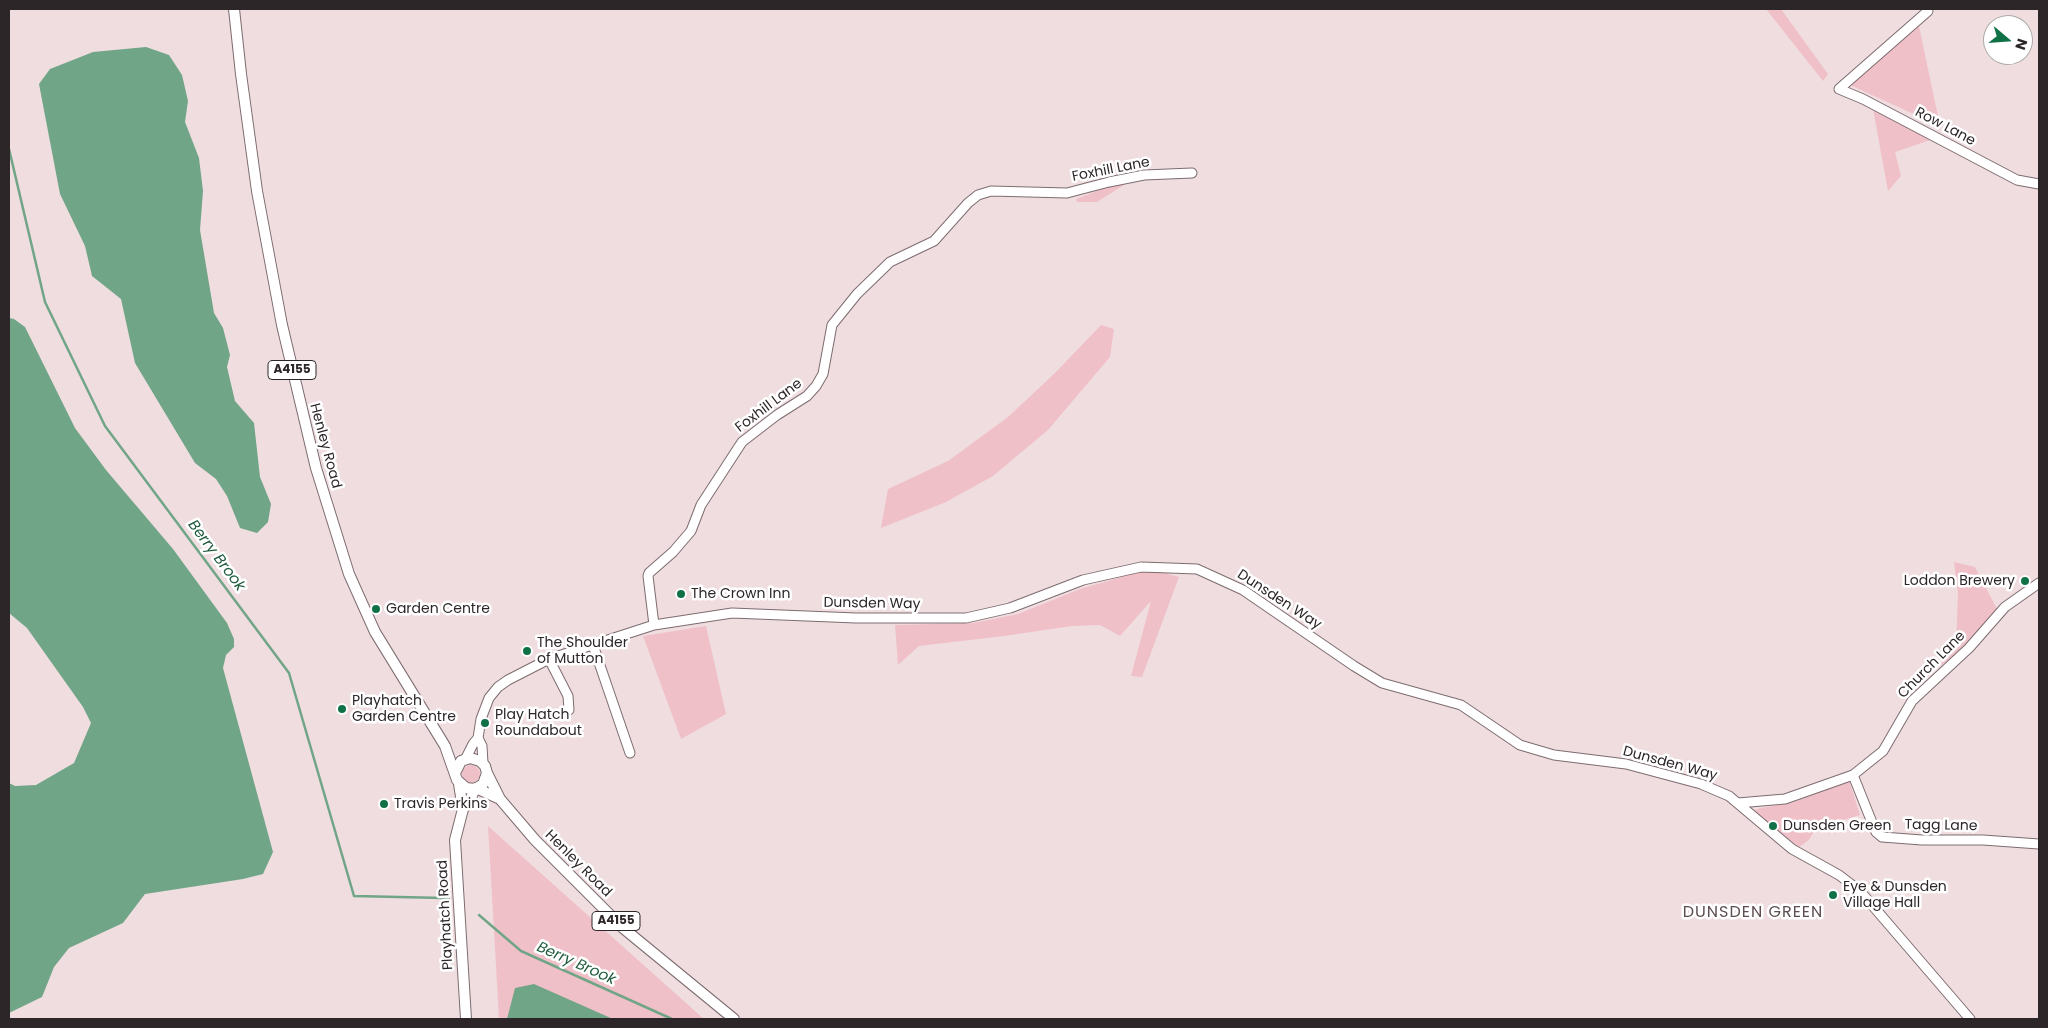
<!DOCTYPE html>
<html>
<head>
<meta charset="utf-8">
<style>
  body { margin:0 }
  #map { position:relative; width:2048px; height:1028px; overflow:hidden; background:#f0dde0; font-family:Poppins,sans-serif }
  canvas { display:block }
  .frame { position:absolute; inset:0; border:10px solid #2d2628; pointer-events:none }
  .north { position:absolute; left:1983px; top:15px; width:50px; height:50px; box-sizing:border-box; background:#fff; border:1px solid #aba8a9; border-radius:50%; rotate:108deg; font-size:14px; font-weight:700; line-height:20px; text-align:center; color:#2d2628 }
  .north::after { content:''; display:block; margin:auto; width:18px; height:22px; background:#107147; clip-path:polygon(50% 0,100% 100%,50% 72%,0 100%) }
</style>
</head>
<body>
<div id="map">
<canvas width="2048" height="1028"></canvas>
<div class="frame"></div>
<div class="north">N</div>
</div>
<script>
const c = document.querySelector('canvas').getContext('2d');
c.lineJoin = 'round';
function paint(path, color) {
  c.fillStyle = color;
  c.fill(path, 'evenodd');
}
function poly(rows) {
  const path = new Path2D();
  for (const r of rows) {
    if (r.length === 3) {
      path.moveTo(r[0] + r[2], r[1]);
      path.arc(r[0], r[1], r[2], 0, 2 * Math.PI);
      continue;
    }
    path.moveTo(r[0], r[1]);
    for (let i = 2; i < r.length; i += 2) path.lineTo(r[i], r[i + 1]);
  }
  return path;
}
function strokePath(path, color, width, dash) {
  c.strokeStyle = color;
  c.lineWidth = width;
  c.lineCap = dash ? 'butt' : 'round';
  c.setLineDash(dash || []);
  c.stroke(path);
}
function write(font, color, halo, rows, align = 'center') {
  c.font = font + ' Poppins,sans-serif';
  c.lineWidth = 5;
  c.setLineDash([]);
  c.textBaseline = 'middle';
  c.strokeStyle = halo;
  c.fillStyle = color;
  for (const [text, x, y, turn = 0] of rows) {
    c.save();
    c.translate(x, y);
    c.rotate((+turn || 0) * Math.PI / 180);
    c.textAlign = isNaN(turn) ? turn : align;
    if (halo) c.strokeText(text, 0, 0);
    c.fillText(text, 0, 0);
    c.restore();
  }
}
paint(poly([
  [1766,9,1781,9,1828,74,1823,81],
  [1919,26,1940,126,1850,85],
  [1873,109,1936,138,1895,152,1901,176,1888,191],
  [1118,183,1124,185,1097,202,1077,202,1076,199],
  [1101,325,1114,329,1110,357,1048,430,993,476,946,502,881,528,888,489,948,461,1008,417,1054,374],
  [1954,562,1975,567,1997,609,1964,650,1937,668,1956,643,1958,593],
  [1150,569,1179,577,1142,677,1131,676,1151,601,1120,636,1100,625,1072,626,1004,636,919,646,898,665,895,625,973,623,1018,614,1080,589],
  [706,626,726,714,681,739,643,636],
  [471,774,9],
  [1849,780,1860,815,1819,827,1814,831,1809,840,1799,847,1754,814,1754,810,1761,808,1791,803],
  [488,826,704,1019,499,1019]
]), '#f0c0c8');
paint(poly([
  [146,47,169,55,182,75,188,101,185,122,199,158,203,191,200,230,214,313,223,328,230,355,227,367,235,401,254,423,260,477,271,504,268,522,257,533,240,528,227,496,216,479,195,463,135,363,121,299,92,276,85,246,60,194,39,84,50,69,93,52],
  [9,318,14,319,25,327,75,428,106,470,173,549,227,623,234,639,234,647,226,655,223,668,273,852,263,874,243,879,145,894,123,923,69,948,54,967,42,997,9,1013,9,783,15,786,36,785,74,763,91,723,83,707,27,628,9,613],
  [534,984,613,1019,507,1019,515,988]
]), '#71a587');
strokePath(poly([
  [9,149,45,302,105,426,289,673,354,896,444,898,449,899],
  [479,915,521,951,672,1019]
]), '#71a587', 2.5);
const minor = poly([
  [1928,11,1839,89,1863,99,2017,180,2039,184],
  [654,625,648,576,649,573,673,552,691,531,701,505,742,442,777,415,807,396,816,386,823,374,832,325,857,294,890,262,934,241,968,203,978,195,991,191,1067,193,1109,182,1144,175,1192,173],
  [593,645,630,753],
  [549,659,568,696,569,710],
  [478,738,482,746,483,763],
  [466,758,473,744,478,738,481,719,489,698,498,687,508,680,549,659,654,625,732,613,856,618,966,618,1010,608,1083,580,1141,567,1197,569,1243,590,1354,666,1382,683,1461,705,1520,745,1554,755,1626,764,1701,784,1729,796,1792,849,1839,875,1860,891,1970,1019],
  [1853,775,1873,825,1876,832,1882,837,1922,840,1983,840,2039,844],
  [1738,803,1785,799,1853,775,1883,751,1912,701,1969,648,2005,607,2039,583]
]);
const major = poly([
  [234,9,241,74,257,191,282,325,316,468,349,574,375,632,445,746,457,780,466,788,475,789,483,784,487,773,485,766,480,761,470,758,461,761,455,773],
  [487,773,500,799,535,840,623,928,734,1019],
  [459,784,463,809],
  [476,788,500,799],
  [466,1019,455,840,463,809,469,802,475,789]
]);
strokePath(minor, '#7d6c6f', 11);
strokePath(major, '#7d6c6f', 12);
strokePath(minor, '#fff', 9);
strokePath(major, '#fff', 10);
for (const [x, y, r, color] of [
  [2025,581,5,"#107147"],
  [681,594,5,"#107147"],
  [376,609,5,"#107147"],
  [527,651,5,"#107147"],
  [342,709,5,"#107147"],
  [485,723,5,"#107147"],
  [384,804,5,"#107147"],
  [1773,826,5,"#107147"],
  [1833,895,5,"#107147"]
]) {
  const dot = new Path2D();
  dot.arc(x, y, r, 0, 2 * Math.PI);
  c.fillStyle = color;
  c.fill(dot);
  strokePath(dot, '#fff', 2);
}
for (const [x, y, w] of [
  [292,370,48],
  [616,921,48]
]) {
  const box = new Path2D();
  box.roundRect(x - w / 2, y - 9.5, w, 19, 4);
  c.fillStyle = '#fff';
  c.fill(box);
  strokePath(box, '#2d2628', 1);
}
write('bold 12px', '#2d2628', null, [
  ["A4155",292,370],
  ["A4155",616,921]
]);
write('14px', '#2d2628', '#fff', [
  ["Row Lane",1945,127,28],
  ["Foxhill Lane",1111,170,-11],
  ["Foxhill Lane",769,406,-37],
  ["Henley Road",325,446,75],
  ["Dunsden Way",1279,600,33],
  ["Dunsden Way",872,604,1],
  ["Church Lane",1932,665,-45],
  ["Dunsden Way",1670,764,15],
  ["Tagg Lane",1941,826,1],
  ["Henley Road",578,864,45],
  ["Playhatch Road",446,915,-93]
]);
write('14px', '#2d2628', '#fff', [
  ["Loddon Brewery",2015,581,"right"],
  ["The Crown Inn",691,594],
  ["Garden Centre",386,609],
  ["The Shoulder",537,643],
  ["of Mutton",537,659],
  ["Playhatch",352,701],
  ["Garden Centre",352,717],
  ["Play Hatch",495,715],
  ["Roundabout",495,731],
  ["Travis Perkins",394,804],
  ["Dunsden Green",1783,826],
  ["Eye & Dunsden",1843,887],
  ["Village Hall",1843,903]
], 'left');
write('italic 15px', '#1e5b3c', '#fff', [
  ["Berry Brook",216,556,53],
  ["Berry Brook",576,964,24]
]);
c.letterSpacing = '1px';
write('16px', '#5e4e51', '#fff', [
  ["DUNSDEN GREEN",1753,913]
]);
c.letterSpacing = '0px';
</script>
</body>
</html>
